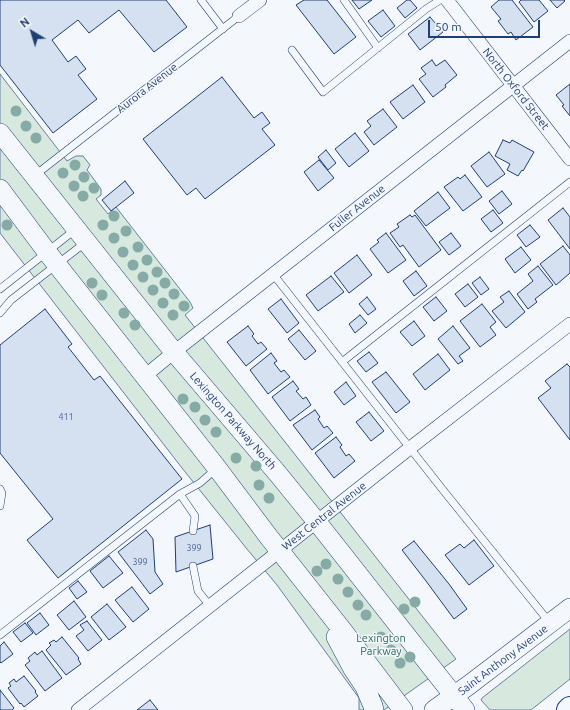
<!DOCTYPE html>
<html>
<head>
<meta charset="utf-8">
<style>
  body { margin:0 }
  #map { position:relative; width:570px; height:710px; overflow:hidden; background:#f4f7fb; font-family:Ubuntu,sans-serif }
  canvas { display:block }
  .north { position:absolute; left:12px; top:12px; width:40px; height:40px; -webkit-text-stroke:3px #f4f7fb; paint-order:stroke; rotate:322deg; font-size:11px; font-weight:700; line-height:16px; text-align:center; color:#1d3f73 }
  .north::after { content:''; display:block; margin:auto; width:14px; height:18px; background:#1d3f73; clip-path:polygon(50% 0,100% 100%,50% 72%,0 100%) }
  .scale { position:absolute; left:428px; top:20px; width:112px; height:18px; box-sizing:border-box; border:2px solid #1d3f73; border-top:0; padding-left:5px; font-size:12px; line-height:14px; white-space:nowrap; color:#1d3f73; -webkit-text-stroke:3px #f4f7fb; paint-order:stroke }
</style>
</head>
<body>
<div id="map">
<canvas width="570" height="710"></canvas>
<div class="north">N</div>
<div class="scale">50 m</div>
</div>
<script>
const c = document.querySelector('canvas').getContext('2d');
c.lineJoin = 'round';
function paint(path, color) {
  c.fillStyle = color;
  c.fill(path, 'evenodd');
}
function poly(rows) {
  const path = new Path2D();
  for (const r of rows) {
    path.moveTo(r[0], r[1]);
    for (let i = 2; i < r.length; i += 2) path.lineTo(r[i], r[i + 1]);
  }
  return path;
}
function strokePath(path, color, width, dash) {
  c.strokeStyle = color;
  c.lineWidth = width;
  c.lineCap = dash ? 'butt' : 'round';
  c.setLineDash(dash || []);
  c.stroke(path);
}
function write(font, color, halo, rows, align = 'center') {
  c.font = font + ' Ubuntu,sans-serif';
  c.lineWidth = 3;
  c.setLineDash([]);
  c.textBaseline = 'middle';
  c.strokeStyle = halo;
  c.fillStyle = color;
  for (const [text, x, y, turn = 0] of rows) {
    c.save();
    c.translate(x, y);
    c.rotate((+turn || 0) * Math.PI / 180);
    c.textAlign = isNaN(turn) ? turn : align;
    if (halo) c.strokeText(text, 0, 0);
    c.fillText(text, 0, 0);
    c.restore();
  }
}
const green = poly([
  [0,74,67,161,76,156,83,156,90,165,87,170,101,189,101,195,96,199,108,214,116,207,190,302,193,308,185,315,456,659,384,710,359,710,359,698,277,585,247,549,182,468,0,233,0,74],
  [570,629,570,679,531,710,490,710,481,700,482,698,570,629]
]);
paint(green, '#d7e8df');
strokePath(green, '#687fa3', 1);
const building = poly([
  [0,0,166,0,187,27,154,52,119,10,89,33,78,20,52,40,68,62,76,56,86,69,78,75,97,99,53,133,0,65,0,0],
  [304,0,327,0,356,37,334,54,296,5,304,0],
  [352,0,372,0,359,9,352,0],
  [407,0,410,0,417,8,405,18,397,8,407,0],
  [499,0,512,0,533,27,516,40,511,32,508,34,498,21,501,19,491,7,499,0],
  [521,0,539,0,548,11,534,22,519,2,521,0],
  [550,0,564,0,565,1,557,8,550,0],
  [383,10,395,26,381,37,368,21,383,10],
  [430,17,443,32,420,50,408,34,430,17],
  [432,60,436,66,445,60,457,75,445,85,446,87,433,97,419,79,426,74,421,68,432,60],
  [222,77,254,118,262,112,270,123,262,129,275,145,205,199,196,188,187,195,143,139,222,77],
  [570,84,570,116,562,106,564,105,556,95,570,84],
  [413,85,425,102,403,119,390,102,413,85],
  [383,109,397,127,374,145,364,132,371,126,367,121,383,109],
  [355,133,369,151,349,167,335,149,355,133],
  [503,140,510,143,512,140,534,152,523,171,522,170,518,176,507,170,510,164,495,156,503,140],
  [326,150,336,163,328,170,318,157,326,150],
  [489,152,505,174,487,187,471,166,489,152],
  [319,160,334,178,318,191,304,172,319,160],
  [465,175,482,197,463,211,444,187,458,177,460,179,465,175],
  [125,181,134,193,111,211,102,200,125,181],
  [502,191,512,204,499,214,489,201,502,191],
  [438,192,450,208,426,226,414,211,438,192],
  [563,208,570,217,570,249,548,220,563,208],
  [493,210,503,223,491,232,481,219,493,210],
  [410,215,412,217,415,215,441,250,419,267,403,245,400,247,390,233,399,227,397,224,410,215],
  [530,225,540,237,526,247,517,235,530,225],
  [386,233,406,260,388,273,370,249,379,242,377,240,386,233],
  [451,233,461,246,449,255,439,242,451,233],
  [563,246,570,255,570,273,556,285,540,264,563,246],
  [521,247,531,260,515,273,505,259,521,247],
  [357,255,372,275,349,293,334,273,357,255],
  [538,266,553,285,535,299,537,302,528,309,517,294,533,281,528,274,538,266],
  [416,271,427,286,414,296,403,281,416,271],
  [331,276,344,292,318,311,306,295,331,276],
  [480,277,489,289,481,295,472,283,480,277],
  [468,284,478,297,465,307,455,294,468,284],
  [509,291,525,312,506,328,492,311,504,302,500,297,509,291],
  [367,297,376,309,368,315,359,304,367,297],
  [436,297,447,311,434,321,423,307,436,297],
  [281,299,299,323,287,333,268,309,281,299],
  [482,304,496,322,490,327,496,335,480,347,460,321,482,304],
  [45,309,72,344,68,347,94,380,100,376,182,479,58,578,27,540,53,519,0,453,0,345,45,309],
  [360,315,367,323,355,333,349,324,360,315],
  [414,321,425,336,412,346,400,332,414,321],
  [248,326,254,334,252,336,258,344,261,342,267,349,246,366,227,342,248,326],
  [453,326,470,348,459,356,463,361,458,364,438,339,453,326],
  [299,330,316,351,305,360,288,339,299,330],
  [369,352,378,363,366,372,357,361,369,352],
  [271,353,277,361,274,363,281,372,284,370,290,377,268,394,250,370,271,353],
  [438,354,450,370,425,390,413,374,438,354],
  [567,364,570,367,570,440,538,398,551,388,545,381,567,364],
  [386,372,410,402,396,413,372,382,386,372],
  [293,381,299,389,296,391,303,399,306,397,311,405,290,421,272,397,293,381],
  [346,382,356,396,344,405,334,392,346,382],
  [315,410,320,417,318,419,324,428,327,426,333,433,312,450,293,425,315,410],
  [369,412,384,431,371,441,356,422,369,412],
  [336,437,342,445,340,447,346,456,349,454,355,461,334,478,315,453,336,437],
  [210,525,213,559,176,572,175,537,210,525],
  [146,530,153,539,155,572,163,584,150,594,118,552,146,530],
  [474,540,494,566,469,585,445,555,460,544,464,548,474,540],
  [414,541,449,584,467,609,454,619,426,581,402,550,414,541],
  [109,556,123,573,103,588,90,571,109,556],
  [78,581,87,592,77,599,69,588,78,581],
  [132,587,149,609,133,622,115,600,132,587],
  [74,601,86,617,69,630,57,615,74,601],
  [107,604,126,627,109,640,91,617,107,604],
  [40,613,49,625,36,635,27,623,40,613],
  [87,621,102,640,88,651,76,636,84,630,80,625,87,621],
  [25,623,33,633,21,642,13,632,25,623],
  [62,637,79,658,78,659,81,664,66,675,46,650,51,645,49,643,54,640,56,642,62,637],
  [4,642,13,654,1,663,0,662,0,646,4,642],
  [42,651,62,678,45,691,25,665,30,661,28,658,35,652,37,655,42,651],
  [24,676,36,691,35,692,38,696,24,707,21,703,20,704,8,688,11,686,9,683,14,679,16,682,24,676],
  [0,690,14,708,12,710,0,710,0,690],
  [150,700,158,710,137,710,150,700]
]);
paint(building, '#d5e0f0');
strokePath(building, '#1d3f73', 1);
const lane = poly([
  [201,0,223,29],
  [344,0,378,48],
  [292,50,323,92,426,9,440,0],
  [34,176,239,16],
  [273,274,443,490,550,623],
  [0,289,76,229],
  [0,313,11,300,86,242],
  [342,362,570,182],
  [0,489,2,493,0,506],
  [180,494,195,516,193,531],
  [193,566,198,591,210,606],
  [0,635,180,494,200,483,217,468]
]);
const street = poly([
  [447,0,570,159],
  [239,16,260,0],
  [145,376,174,352,570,41],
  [78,710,410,448,570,324]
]);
const secondary = poly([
  [0,133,174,352,278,474,317,522,465,710],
  [0,189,47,252,217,468,268,536,343,631,403,710],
  [336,637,353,669,365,687,373,706,374,710],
  [434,710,469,685,570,608]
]);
const highway = poly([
  [568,710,570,708]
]);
strokePath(lane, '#1d3f73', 8);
strokePath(street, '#1d3f73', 14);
strokePath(secondary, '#1d3f73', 20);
strokePath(highway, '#1d3f73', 24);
strokePath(lane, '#f4f7fb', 7);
strokePath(street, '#f4f7fb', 13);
strokePath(secondary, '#f4f7fb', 19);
strokePath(highway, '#f4f7fb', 22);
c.fillStyle = '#86aba6';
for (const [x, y] of [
  [16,111],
  [26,126],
  [36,138],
  [75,165],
  [63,173],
  [84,177],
  [74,186],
  [94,188],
  [83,196],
  [114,216],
  [7,225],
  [103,225],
  [126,231],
  [114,238],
  [138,247],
  [123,252],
  [147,260],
  [133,265],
  [157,272],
  [143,277],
  [92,283],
  [165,283],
  [153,290],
  [174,294],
  [102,295],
  [163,303],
  [184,306],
  [124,313],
  [173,315],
  [135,325],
  [183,399],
  [195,407],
  [205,420],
  [216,432],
  [236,458],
  [256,466],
  [259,485],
  [269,498],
  [326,564],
  [317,571],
  [338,579],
  [348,592],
  [415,602],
  [358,605],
  [404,609],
  [366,615],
  [381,637],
  [391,650],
  [410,657],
  [400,663]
]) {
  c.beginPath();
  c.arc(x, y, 5.5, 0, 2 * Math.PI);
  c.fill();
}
write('9px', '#4b6792', null, [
  ["411",66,417],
  ["399",194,548],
  ["399",140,562]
]);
write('11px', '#1d3f73', '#f4f7fb', [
  ["Aurora Avenue",147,88,-38],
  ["North Oxford Street",516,89,52],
  ["Fuller Avenue",357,208,-38],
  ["Lexington Parkway North",233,421,49],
  ["West Central Avenue",324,516,-38],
  ["Saint Anthony Avenue",503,660,-37]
]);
write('11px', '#2c6c60', '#f4f7fb', [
  ["Lexington",381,638],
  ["Parkway",381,651]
]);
</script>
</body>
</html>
